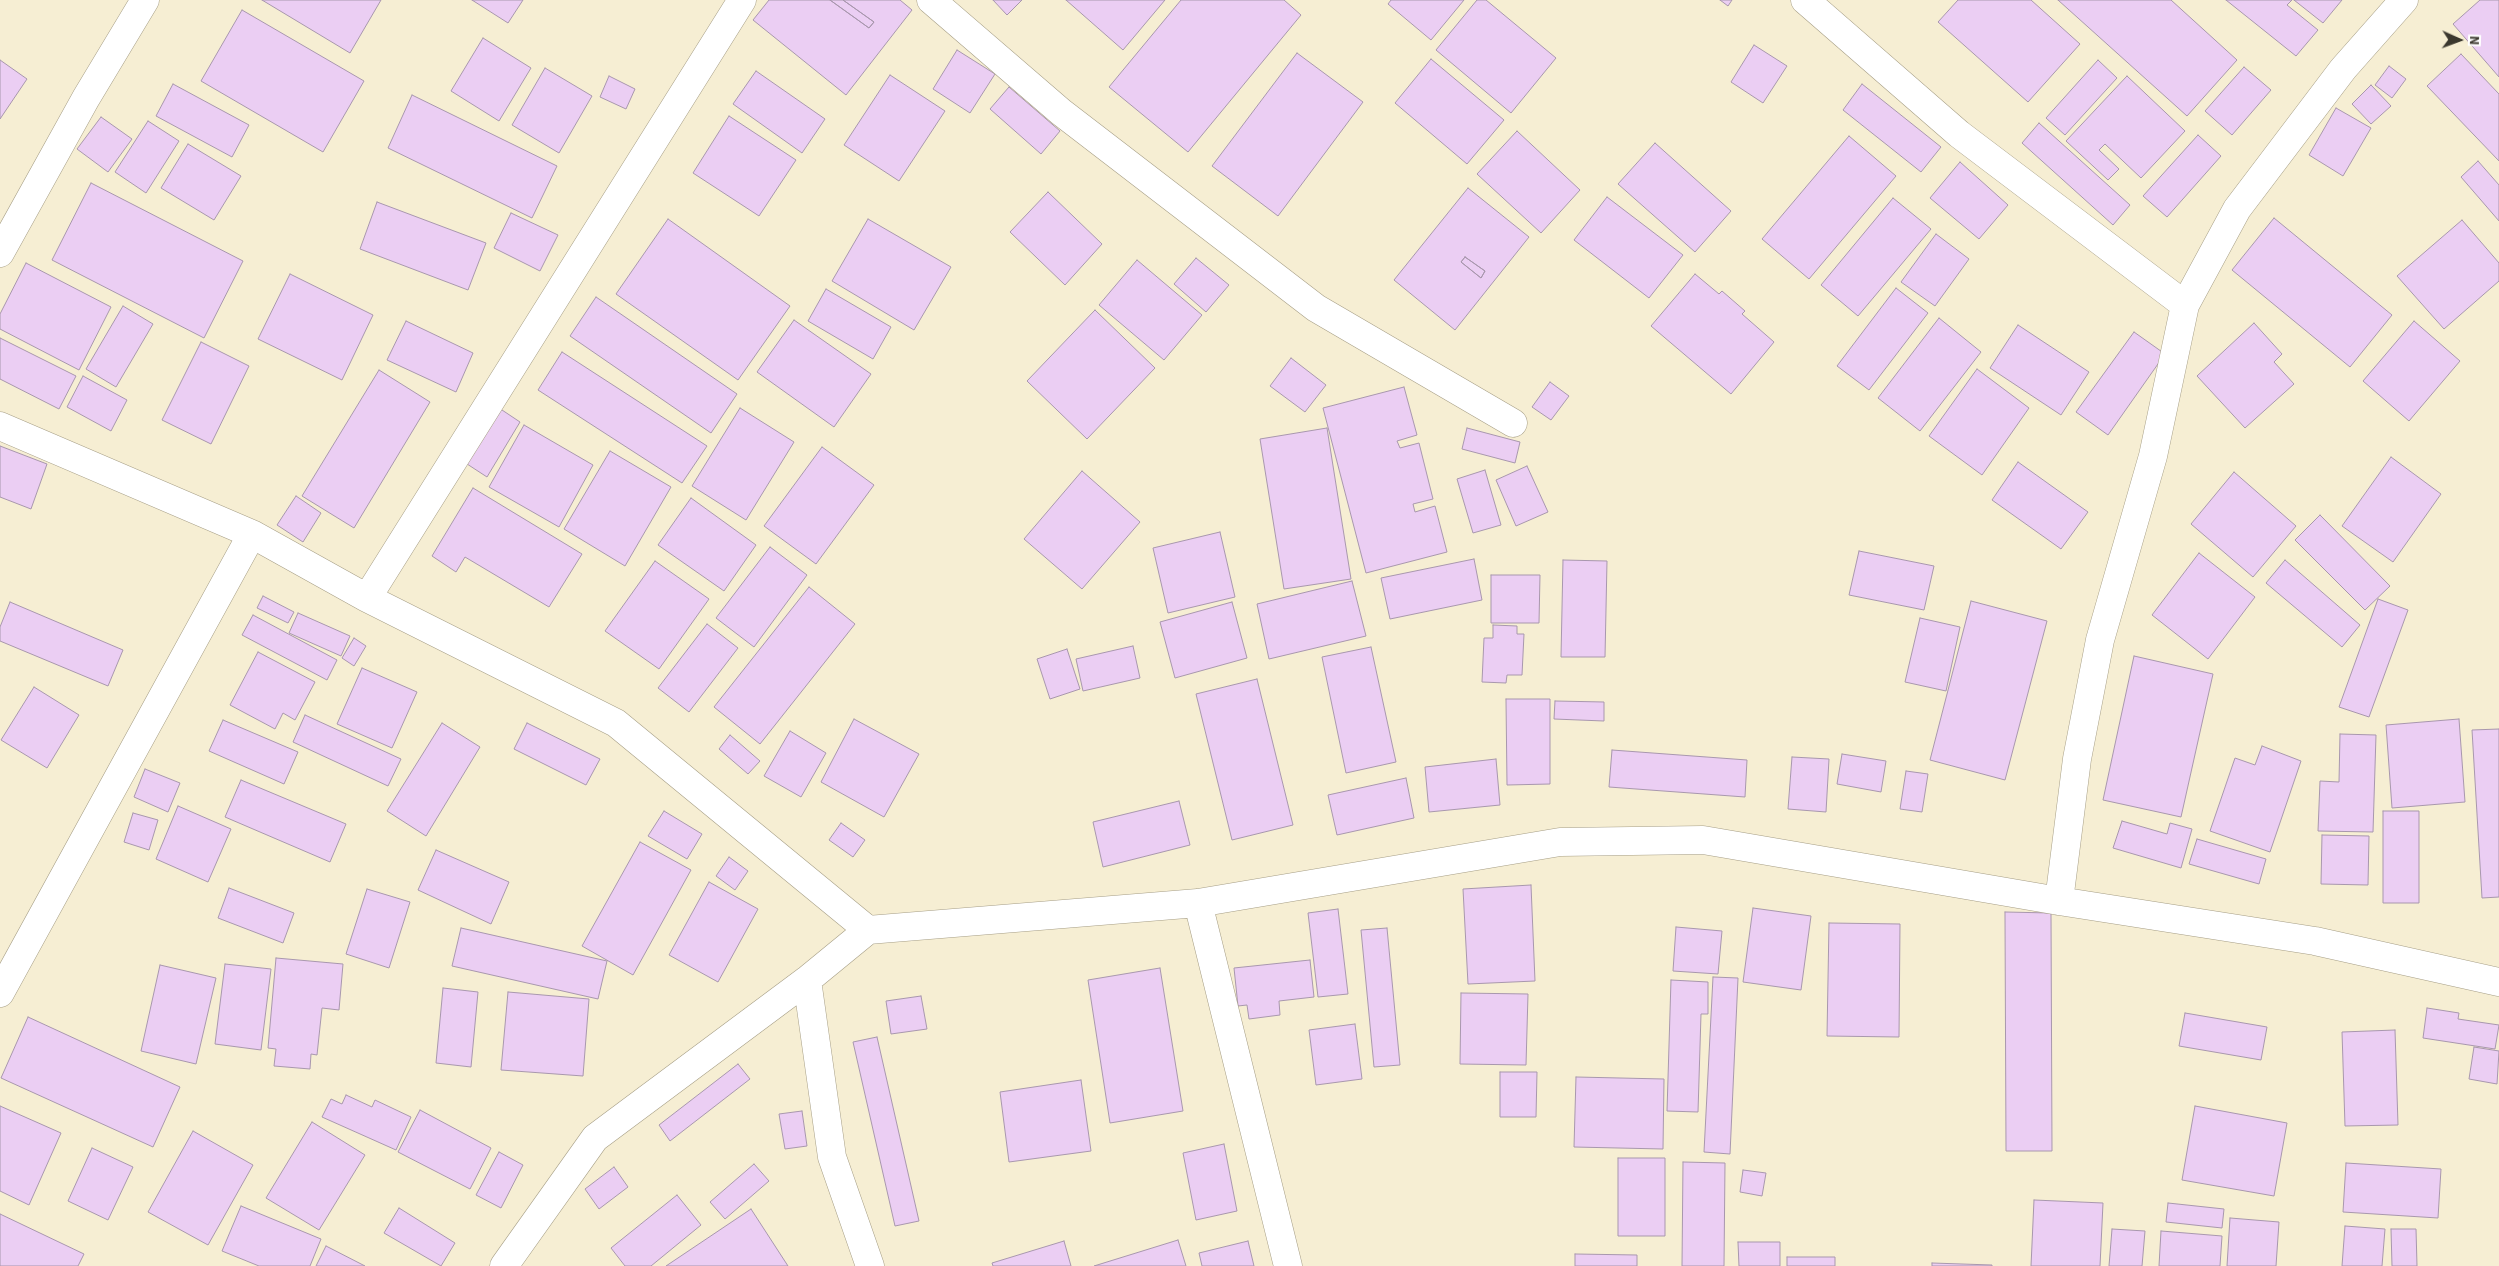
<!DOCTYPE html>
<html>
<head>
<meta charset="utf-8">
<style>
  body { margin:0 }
  #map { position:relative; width:2499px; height:1266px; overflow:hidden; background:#f6eed3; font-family:"Source Sans 3",sans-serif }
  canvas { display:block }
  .north { position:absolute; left:2434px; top:15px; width:50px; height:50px; -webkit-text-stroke:4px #fff; paint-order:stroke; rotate:92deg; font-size:14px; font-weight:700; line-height:20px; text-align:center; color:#3b382e }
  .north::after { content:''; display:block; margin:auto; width:18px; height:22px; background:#3b382e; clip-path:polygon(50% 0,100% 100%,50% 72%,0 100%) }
</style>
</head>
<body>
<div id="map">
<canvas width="2499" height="1266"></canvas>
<div class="north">N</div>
</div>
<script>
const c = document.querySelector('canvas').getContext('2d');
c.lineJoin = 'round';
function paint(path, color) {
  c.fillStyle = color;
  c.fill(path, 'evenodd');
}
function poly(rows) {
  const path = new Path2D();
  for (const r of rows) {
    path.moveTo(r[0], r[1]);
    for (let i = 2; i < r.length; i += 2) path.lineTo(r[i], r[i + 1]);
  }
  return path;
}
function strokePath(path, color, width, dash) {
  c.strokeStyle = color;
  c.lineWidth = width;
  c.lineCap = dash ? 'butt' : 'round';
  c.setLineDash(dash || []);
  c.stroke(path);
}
const building = poly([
  [262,0,381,0,350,53,262,0],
  [472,0,523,0,508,23,472,0],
  [769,0,830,0,869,28,874,22,843,0,900,0,912,10,846,95,753,20,769,0],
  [830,0,843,0,874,22,869,28,830,0],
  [993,0,1022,0,1007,15,993,0],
  [1066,0,1165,0,1123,50,1066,0],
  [1181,0,1284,0,1301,15,1188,152,1109,87,1181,0],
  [1391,0,1464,0,1431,40,1388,4,1391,0],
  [1477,0,1486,0,1556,58,1511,113,1436,50,1477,0],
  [1720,0,1732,0,1728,6,1720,0],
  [1958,0,2031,0,2080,44,2028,102,1938,22,1958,0],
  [2058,0,2171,0,2237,60,2187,116,2058,0],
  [2226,0,2292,0,2287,5,2318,30,2296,56,2226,0],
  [2294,0,2342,0,2323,23,2294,0],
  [2480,0,2499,0,2499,77,2453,24,2480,0],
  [242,10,364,81,323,152,201,81,242,10],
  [483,38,531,68,499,121,451,91,483,38],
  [1754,45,1787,66,1763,103,1731,82,1754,45],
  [957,50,995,74,970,113,933,89,957,50],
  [1297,53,1363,102,1278,216,1212,166,1297,53],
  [2461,54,2499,94,2499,161,2427,86,2461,54],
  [1431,59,1504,120,1467,164,1395,103,1431,59],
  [0,60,27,79,0,119,0,60],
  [2098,60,2117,78,2065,135,2046,118,2098,60],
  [2389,66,2406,79,2392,98,2375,85,2389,66],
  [2244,67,2271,90,2232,135,2205,111,2244,67],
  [545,68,592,96,559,153,512,125,545,68],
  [756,71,825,119,802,153,733,104,756,71],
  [890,75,945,111,899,181,844,145,890,75],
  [609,76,635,89,626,109,600,97,609,76],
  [2127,76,2185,131,2141,178,2105,144,2099,150,2119,169,2108,180,2066,141,2127,76],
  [173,84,249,125,232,157,156,116,173,84],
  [1862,84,1941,147,1921,172,1843,110,1862,84],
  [2371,85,2391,106,2371,124,2352,104,2371,85],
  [1009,87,1060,131,1041,154,990,109,1009,87],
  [412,95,557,166,532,218,388,148,412,95],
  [2336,108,2371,128,2343,176,2309,155,2336,108],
  [729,116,796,160,759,216,693,173,729,116],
  [101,117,132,139,108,172,77,149,101,117],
  [148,121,179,141,146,193,115,172,148,121],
  [2039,123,2130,205,2113,225,2022,143,2039,123],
  [1517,131,1580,190,1541,233,1477,174,1517,131],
  [2198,135,2221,156,2167,217,2143,196,2198,135],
  [1849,136,1896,176,1809,279,1762,239,1849,136],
  [1655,143,1731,211,1695,252,1618,184,1655,143],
  [188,144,241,176,214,220,161,188,188,144],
  [2478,161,2499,185,2499,221,2461,177,2478,161],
  [1960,162,2008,205,1979,239,1930,198,1960,162],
  [91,183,243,261,204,338,52,260,91,183],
  [1468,188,1529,237,1455,330,1394,280,1468,188],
  [1465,257,1485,271,1481,278,1461,262,1465,257],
  [1048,192,1102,244,1065,285,1010,232,1048,192],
  [1607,197,1683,255,1649,298,1574,240,1607,197],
  [1893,198,1931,229,1858,316,1821,285,1893,198],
  [377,202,486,243,468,290,360,249,377,202],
  [511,213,558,235,540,271,494,248,511,213],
  [2274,218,2392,315,2350,367,2232,270,2274,218],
  [668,219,790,306,738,380,616,294,668,219],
  [868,219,951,267,914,330,832,281,868,219],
  [2462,220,2499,263,2499,281,2444,329,2397,276,2462,220],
  [1936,234,1969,259,1935,306,1901,282,1936,234],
  [1465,257,1485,271,1481,278,1461,262,1465,257],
  [1196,258,1229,285,1206,312,1174,284,1196,258],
  [1137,260,1202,315,1164,360,1099,305,1137,260],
  [26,263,111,307,79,370,0,329,0,314,26,263],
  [290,274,373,315,342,380,258,339,290,274],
  [1695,274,1719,294,1722,291,1745,311,1742,314,1774,342,1731,394,1651,326,1695,274],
  [1896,288,1928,313,1869,390,1837,366,1896,288],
  [826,289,891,327,873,359,808,321,826,289],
  [596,297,737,394,711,433,570,336,596,297],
  [123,306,153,324,116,387,86,369,123,306],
  [1095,310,1155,368,1087,439,1027,381,1095,310],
  [1939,318,1981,352,1920,431,1878,398,1939,318],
  [794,320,871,374,834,427,757,372,794,320],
  [406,321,473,353,456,392,387,360,406,321],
  [2414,321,2460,361,2409,421,2363,381,2414,321],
  [2254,323,2282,354,2274,362,2294,384,2245,428,2197,376,2254,323],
  [2018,325,2089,372,2061,415,1990,368,2018,325],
  [2134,332,2165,354,2108,435,2076,412,2134,332],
  [0,338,76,376,59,409,0,379,0,338],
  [201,342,249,366,211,444,162,420,201,342],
  [562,352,707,446,682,483,538,390,562,352],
  [1291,358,1326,385,1305,412,1270,386,1291,358],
  [1977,369,2029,408,1982,475,1929,436,1977,369],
  [379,370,430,402,354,528,302,496,379,370],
  [83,376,127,400,111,431,67,407,83,376],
  [1550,382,1569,396,1551,420,1532,407,1550,382],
  [1404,387,1417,435,1397,441,1400,448,1419,443,1433,499,1413,504,1415,512,1435,506,1447,552,1366,573,1323,408,1404,387],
  [496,406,520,422,487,477,464,462,496,406],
  [740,408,794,442,746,520,692,486,740,408],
  [524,425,593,465,559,527,489,487,524,425],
  [1327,428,1351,579,1284,589,1260,439,1327,428],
  [1467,428,1520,442,1515,463,1462,449,1467,428],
  [0,446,47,464,31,509,0,497,0,446],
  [822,447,874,485,816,564,764,526,822,447],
  [610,451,671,487,625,566,564,529,610,451],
  [2391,457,2441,494,2393,562,2342,526,2391,457],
  [2018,462,2088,512,2061,549,1992,500,2018,462],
  [1527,466,1548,512,1516,526,1496,480,1527,466],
  [1485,470,1501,525,1473,533,1457,479,1485,470],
  [1082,471,1140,522,1082,589,1024,539,1082,471],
  [2234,472,2296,526,2253,577,2191,524,2234,472],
  [473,488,582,554,549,607,465,557,456,572,432,556,473,488],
  [296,496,321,513,303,542,277,525,296,496],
  [691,498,756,545,724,591,658,545,691,498],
  [2320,515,2390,586,2365,610,2295,540,2320,515],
  [1220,532,1235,597,1168,613,1153,548,1220,532],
  [770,547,807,575,754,647,716,618,770,547],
  [1859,551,1934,566,1924,610,1849,595,1859,551],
  [2199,553,2255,597,2208,659,2152,615,2199,553],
  [1474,559,1482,600,1390,619,1381,578,1474,559],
  [1563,560,1607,561,1605,657,1561,657,1563,560],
  [2285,560,2360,625,2342,647,2266,583,2285,560],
  [655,561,709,599,659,669,605,631,655,561],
  [1491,575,1540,575,1539,623,1491,623,1491,575],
  [1352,581,1366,636,1269,659,1257,604,1352,581],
  [809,587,855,624,760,744,714,707,809,587],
  [263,596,294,612,288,623,257,608,263,596],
  [2378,599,2408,610,2369,717,2339,707,2378,599],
  [1971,601,2047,621,2005,780,1930,760,1971,601],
  [10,602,123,650,108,686,0,641,0,627,10,602],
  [1232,602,1247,658,1175,678,1160,622,1232,602],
  [298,613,350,636,341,656,289,633,298,613],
  [253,615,337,660,327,680,242,635,253,615],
  [1920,618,1960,627,1946,691,1905,682,1920,618],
  [707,624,738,648,689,712,658,688,707,624],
  [1493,625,1517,626,1517,634,1524,634,1522,675,1507,675,1506,683,1482,682,1484,638,1493,638,1493,625],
  [354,638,366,646,354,666,342,658,354,638],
  [1133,646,1140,678,1083,691,1076,659,1133,646],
  [1371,647,1396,762,1346,773,1322,657,1371,647],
  [1067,649,1080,689,1050,699,1037,659,1067,649],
  [258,652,315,682,295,720,283,713,275,729,230,705,258,652],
  [2134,656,2213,674,2181,817,2103,800,2134,656],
  [362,668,417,692,392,748,337,724,362,668],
  [1257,679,1293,825,1232,840,1196,694,1257,679],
  [34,687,79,715,47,768,1,740,34,687],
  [1506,699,1550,699,1550,784,1507,785,1506,699],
  [1555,701,1604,702,1604,721,1554,719,1555,701],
  [305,715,401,759,388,786,293,742,305,715],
  [854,719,919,754,884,817,821,782,854,719],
  [2459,719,2465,802,2392,808,2386,725,2459,719],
  [223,720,298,752,284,784,209,751,223,720],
  [442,723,480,747,426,836,387,811,442,723],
  [527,723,600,759,586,785,514,749,527,723],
  [2499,729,2499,897,2482,898,2472,730,2499,729],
  [790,731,826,753,801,797,764,776,790,731],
  [2340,734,2376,735,2373,832,2318,831,2320,781,2339,782,2340,734],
  [730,735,760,761,748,774,719,749,730,735],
  [2262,746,2301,761,2270,852,2210,831,2235,758,2255,765,2262,746],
  [1612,750,1747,760,1745,797,1609,787,1612,750],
  [1842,754,1886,761,1881,792,1837,784,1842,754],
  [1792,757,1829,759,1826,812,1788,809,1792,757],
  [1496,759,1500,805,1429,812,1425,767,1496,759],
  [145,769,180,783,168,812,134,797,145,769],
  [1906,771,1928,774,1922,812,1900,809,1906,771],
  [1406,778,1414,818,1337,835,1328,795,1406,778],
  [241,780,346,824,330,862,225,817,241,780],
  [1179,801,1190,845,1103,867,1093,822,1179,801],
  [178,806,231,829,208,882,156,859,178,806],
  [664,811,702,834,687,859,648,836,664,811],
  [2383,811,2419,811,2419,903,2383,903,2383,811],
  [133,813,158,820,149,850,124,842,133,813],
  [2122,821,2167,834,2170,823,2192,829,2181,868,2113,848,2122,821],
  [841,823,865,840,853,857,829,840,841,823],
  [2322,835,2369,836,2368,885,2321,884,2322,835],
  [2197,839,2266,859,2259,884,2189,864,2197,839],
  [640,842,691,870,633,975,582,946,640,842],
  [436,850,509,882,491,924,418,890,436,850],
  [729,857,748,871,735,890,716,876,729,857],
  [709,882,758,909,718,982,669,955,709,882],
  [1531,885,1535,981,1468,984,1463,889,1531,885],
  [229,888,294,913,283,943,218,918,229,888],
  [367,889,410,902,389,968,346,954,367,889],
  [1753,908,1811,916,1801,990,1743,982,1753,908],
  [1338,909,1348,994,1318,997,1308,913,1338,909],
  [2005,912,2051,913,2052,1151,2006,1151,2005,912],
  [1829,923,1900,924,1899,1037,1827,1036,1829,923],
  [1676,927,1722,931,1718,974,1673,971,1676,927],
  [461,928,607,961,598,999,452,966,461,928],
  [1387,928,1400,1065,1374,1067,1361,930,1387,928],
  [276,958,343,964,339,1010,322,1008,317,1055,311,1054,310,1069,274,1066,276,1049,268,1048,276,958],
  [1310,960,1314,997,1279,1001,1280,1015,1249,1019,1247,1005,1238,1006,1234,968,1310,960],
  [225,964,271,969,261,1050,215,1044,225,964],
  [160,965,216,978,196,1064,141,1051,160,965],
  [1160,968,1183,1111,1110,1123,1088,980,1160,968],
  [1713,977,1738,978,1730,1154,1704,1152,1713,977],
  [1671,980,1708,982,1708,1014,1701,1014,1698,1112,1667,1111,1671,980],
  [443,988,478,992,471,1067,436,1063,443,988],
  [508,992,589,999,583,1076,501,1070,508,992],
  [1461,993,1528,994,1526,1065,1460,1064,1461,993],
  [921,996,927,1029,891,1034,886,1001,921,996],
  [2427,1008,2459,1013,2458,1019,2499,1025,2495,1049,2423,1038,2427,1008],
  [2185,1013,2267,1027,2261,1060,2179,1046,2185,1013],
  [28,1017,180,1087,153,1147,1,1078,28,1017],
  [1355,1024,1362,1079,1316,1085,1309,1030,1355,1024],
  [2395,1030,2398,1125,2345,1126,2342,1032,2395,1030],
  [877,1037,919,1221,895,1226,853,1042,877,1037],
  [2474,1047,2499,1051,2497,1084,2469,1079,2474,1047],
  [738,1064,750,1079,670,1141,659,1125,738,1064],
  [1500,1072,1537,1072,1536,1117,1500,1117,1500,1072],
  [1576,1077,1664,1079,1663,1149,1574,1147,1576,1077],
  [1081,1080,1091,1151,1009,1162,1000,1092,1081,1080],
  [346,1095,372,1107,375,1100,411,1117,396,1150,322,1117,331,1099,342,1104,346,1095],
  [0,1106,61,1133,29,1205,0,1191,0,1106],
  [2195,1106,2287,1123,2274,1196,2182,1180,2195,1106],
  [420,1110,491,1148,470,1189,398,1152,420,1110],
  [802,1111,807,1146,785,1149,779,1114,802,1111],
  [312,1122,365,1155,319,1230,266,1198,312,1122],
  [193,1131,253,1165,208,1245,148,1212,193,1131],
  [1224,1144,1237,1211,1196,1220,1183,1153,1224,1144],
  [92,1148,133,1167,108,1220,68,1201,92,1148],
  [499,1152,523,1165,501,1208,476,1195,499,1152],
  [1618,1158,1665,1158,1665,1236,1618,1236,1618,1158],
  [1683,1162,1725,1163,1724,1266,1682,1266,1683,1162],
  [2346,1163,2441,1169,2438,1218,2343,1212,2346,1163],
  [754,1164,769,1181,725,1219,710,1202,754,1164],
  [614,1167,628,1187,599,1209,585,1189,614,1167],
  [1743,1170,1766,1173,1762,1196,1740,1192,1743,1170],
  [677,1195,701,1225,651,1266,625,1266,611,1248,677,1195],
  [2034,1200,2103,1203,2100,1266,2031,1266,2034,1200],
  [2168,1203,2224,1209,2222,1228,2166,1222,2168,1203],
  [241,1206,321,1239,310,1266,259,1266,222,1251,241,1206],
  [399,1208,455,1243,441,1266,384,1233,399,1208],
  [751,1209,788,1266,666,1266,751,1209],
  [0,1214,84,1254,78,1266,0,1266,0,1214],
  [2230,1218,2279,1222,2276,1266,2227,1266,2230,1218],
  [2345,1226,2385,1229,2382,1266,2342,1266,2345,1226],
  [2112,1229,2145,1231,2142,1266,2109,1266,2112,1229],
  [2391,1229,2416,1229,2417,1266,2392,1266,2391,1229],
  [2161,1231,2222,1236,2220,1266,2159,1266,2161,1231],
  [1178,1240,1186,1266,1094,1266,1178,1240],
  [1064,1241,1071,1266,993,1266,992,1263,1064,1241],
  [1248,1241,1254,1266,1202,1266,1199,1253,1248,1241],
  [1738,1242,1780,1242,1780,1266,1739,1266,1738,1242],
  [326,1246,365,1266,316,1266,326,1246],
  [1575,1254,1637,1255,1637,1266,1575,1266,1575,1254],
  [1787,1257,1835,1257,1835,1266,1787,1266,1787,1257],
  [1932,1263,1992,1265,1992,1266,1932,1266,1932,1263]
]);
paint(building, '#ebcef3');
strokePath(building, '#a897ad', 1);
const minor = poly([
  [931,0,1061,112,1316,308,1513,423],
  [1805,0,1959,134,2185,305],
  [0,253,86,98,145,0],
  [0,426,252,534,367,598,616,723,868,930,1198,903,1560,842,1703,840,2059,901,2315,941,2499,982],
  [367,598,742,0],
  [2059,901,2077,759,2100,640,2153,456,2185,305,2237,209,2343,69,2404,0],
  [1198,903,1288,1266],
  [807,980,832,1157,870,1266],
  [0,993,252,534],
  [504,1266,595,1138,807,980,868,930]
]);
strokePath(minor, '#a69e86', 29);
strokePath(minor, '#fff', 28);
</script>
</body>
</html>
